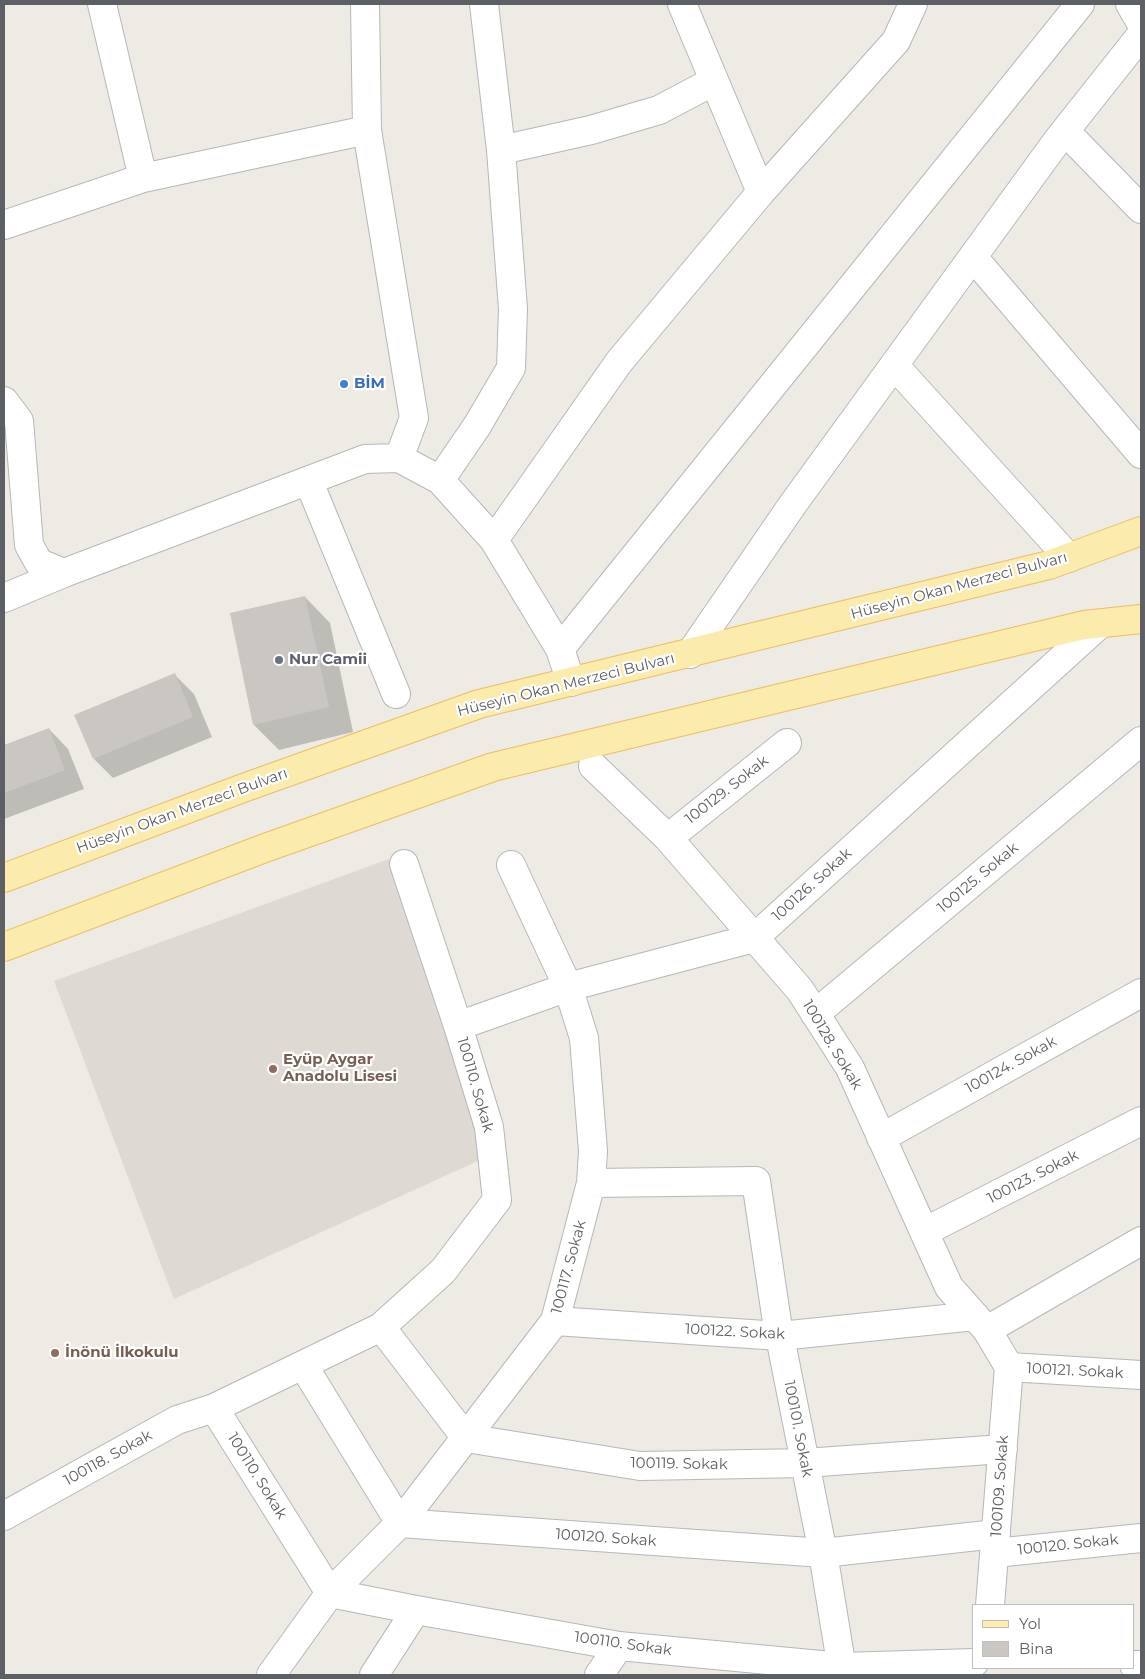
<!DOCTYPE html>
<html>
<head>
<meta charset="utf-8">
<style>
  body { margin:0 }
  #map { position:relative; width:1145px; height:1679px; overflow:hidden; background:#eeebe4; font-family:Montserrat,sans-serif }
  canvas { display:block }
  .frame { position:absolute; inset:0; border:5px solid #5c6064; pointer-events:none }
  .legend { position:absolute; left:972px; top:1604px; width:162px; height:65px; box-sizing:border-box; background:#fff; border:1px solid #bebfc1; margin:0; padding:6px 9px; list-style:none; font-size:15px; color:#5c6064 }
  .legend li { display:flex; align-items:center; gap:10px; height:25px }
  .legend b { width:25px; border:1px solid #bebfc1 }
</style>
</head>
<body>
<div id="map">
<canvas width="1145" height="1679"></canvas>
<div class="frame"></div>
<ul class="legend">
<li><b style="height:6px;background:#fbebac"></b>Yol</li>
<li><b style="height:14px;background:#cac6c2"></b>Bina</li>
</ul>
</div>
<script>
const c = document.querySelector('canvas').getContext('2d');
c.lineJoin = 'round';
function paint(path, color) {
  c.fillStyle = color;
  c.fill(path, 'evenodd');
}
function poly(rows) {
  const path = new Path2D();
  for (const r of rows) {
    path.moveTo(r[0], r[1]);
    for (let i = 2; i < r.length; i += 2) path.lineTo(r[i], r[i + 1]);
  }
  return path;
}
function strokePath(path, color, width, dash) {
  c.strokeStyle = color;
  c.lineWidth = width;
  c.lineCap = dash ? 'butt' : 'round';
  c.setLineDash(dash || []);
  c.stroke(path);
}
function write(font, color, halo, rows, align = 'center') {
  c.font = font + ' Montserrat,sans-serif';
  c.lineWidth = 4.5;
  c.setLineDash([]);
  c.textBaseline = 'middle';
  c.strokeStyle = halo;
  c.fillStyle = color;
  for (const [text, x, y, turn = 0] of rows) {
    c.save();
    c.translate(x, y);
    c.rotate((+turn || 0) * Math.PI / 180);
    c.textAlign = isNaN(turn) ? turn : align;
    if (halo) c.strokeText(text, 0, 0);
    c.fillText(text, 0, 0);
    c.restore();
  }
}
paint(poly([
  [389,859,489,1156,174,1299,54,981]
]), '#dedad3');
paint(poly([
  [305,597,330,623,353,732,279,750,254,725],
  [175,675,194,694,212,737,113,778,94,759],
  [49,729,68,749,84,789,4,819,4,747]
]), '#0003');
paint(poly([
  [305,596,329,707,253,725,230,613],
  [175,673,193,717,93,759,74,715],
  [49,728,65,770,4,793,4,745]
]), '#cac6c2');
const minor = poly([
  [102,4,143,178],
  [365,4,367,130,414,418,399,458],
  [1130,4,1141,23],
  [1065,131,1141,209],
  [501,150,591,130,659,110,714,81],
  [761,192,896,41,913,4],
  [4,225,143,178,367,130],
  [973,257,1141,454],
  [894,365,1069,558],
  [4,401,19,421,29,545,39,563,64,573,365,459,399,458,440,480,494,540,560,649,571,682],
  [440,480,477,426,511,368,513,309,501,150,484,4],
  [309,482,396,694],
  [494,540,619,362,761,192,682,4],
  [4,598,64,573],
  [560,649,1080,4],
  [690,654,793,504,1057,141,1141,35],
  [593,766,668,838,800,990,850,1068,949,1287,987,1330,1009,1367],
  [668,838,787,743],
  [815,1014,1141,741],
  [458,1026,568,987,754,938,1100,624],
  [881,1138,1141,993],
  [591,1183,756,1181,777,1322,823,1553,843,1675],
  [924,1232,1141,1121],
  [555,1321,780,1336,975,1316],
  [381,1327,466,1438,640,1466,805,1463,1003,1449],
  [987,1330,1141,1241],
  [303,1365,400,1523,823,1553,996,1534],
  [1009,1367,1141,1375],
  [214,1408,330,1593,416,1610,619,1646,842,1667,974,1663],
  [4,1516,177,1420,214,1408,381,1327,443,1271,497,1200,489,1127,458,1026,404,864],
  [995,1553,1141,1538],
  [990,1605,1009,1367],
  [1134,1665,1141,1665],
  [271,1675,330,1593,400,1523,555,1321,591,1183,593,1151,584,1038,568,987,511,865],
  [374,1675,416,1610],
  [599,1675,619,1646]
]);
const primary = poly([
  [4,878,246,787,479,704,1049,565,1141,531],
  [4,947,265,848,493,767,1084,625,1141,619]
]);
strokePath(minor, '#b5b7bb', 30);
strokePath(primary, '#ebbe61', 30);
strokePath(minor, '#fff', 28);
strokePath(primary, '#fbebac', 28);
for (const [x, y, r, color] of [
  [344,384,5,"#3f7fe0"],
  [279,660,5,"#6b7280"],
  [273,1069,5,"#8d6e63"],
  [55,1353,5,"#8d6e63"]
]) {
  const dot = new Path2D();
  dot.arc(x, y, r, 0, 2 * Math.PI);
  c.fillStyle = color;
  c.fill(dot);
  strokePath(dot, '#fff', 2);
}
write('bold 15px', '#366cbe', '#fff', [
  ["BİM",354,384]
], 'left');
write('15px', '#5c6064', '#fff', [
  ["Hüseyin Okan Merzeci Bulvarı",959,586,-15],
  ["Hüseyin Okan Merzeci Bulvarı",566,685,-14],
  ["100129. Sokak",727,790,-38],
  ["Hüseyin Okan Merzeci Bulvarı",182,811,-20],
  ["100125. Sokak",978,878,-40],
  ["100126. Sokak",812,885,-42],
  ["100128. Sokak",832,1045,59],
  ["100124. Sokak",1011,1065,-29],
  ["100110. Sokak",475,1085,74],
  ["100123. Sokak",1033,1177,-27],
  ["100117. Sokak",569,1267,-75],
  ["100122. Sokak",735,1332,3],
  ["100121. Sokak",1075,1371,3],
  ["100101. Sokak",798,1429,79],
  ["100118. Sokak",108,1458,-29],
  ["100119. Sokak",679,1464,1],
  ["100110. Sokak",257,1476,58],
  ["100109. Sokak",1000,1486,-86],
  ["100120. Sokak",606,1538,4],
  ["100120. Sokak",1068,1545,-6],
  ["100110. Sokak",623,1644,8]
]);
write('bold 15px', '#5b616d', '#fff', [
  ["Nur Camii",289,660]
], 'left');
write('bold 15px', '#785e54', '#fff', [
  ["Eyüp Aygar",283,1060],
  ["Anadolu Lisesi",283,1077],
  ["İnönü İlkokulu",65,1353]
], 'left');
</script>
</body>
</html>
